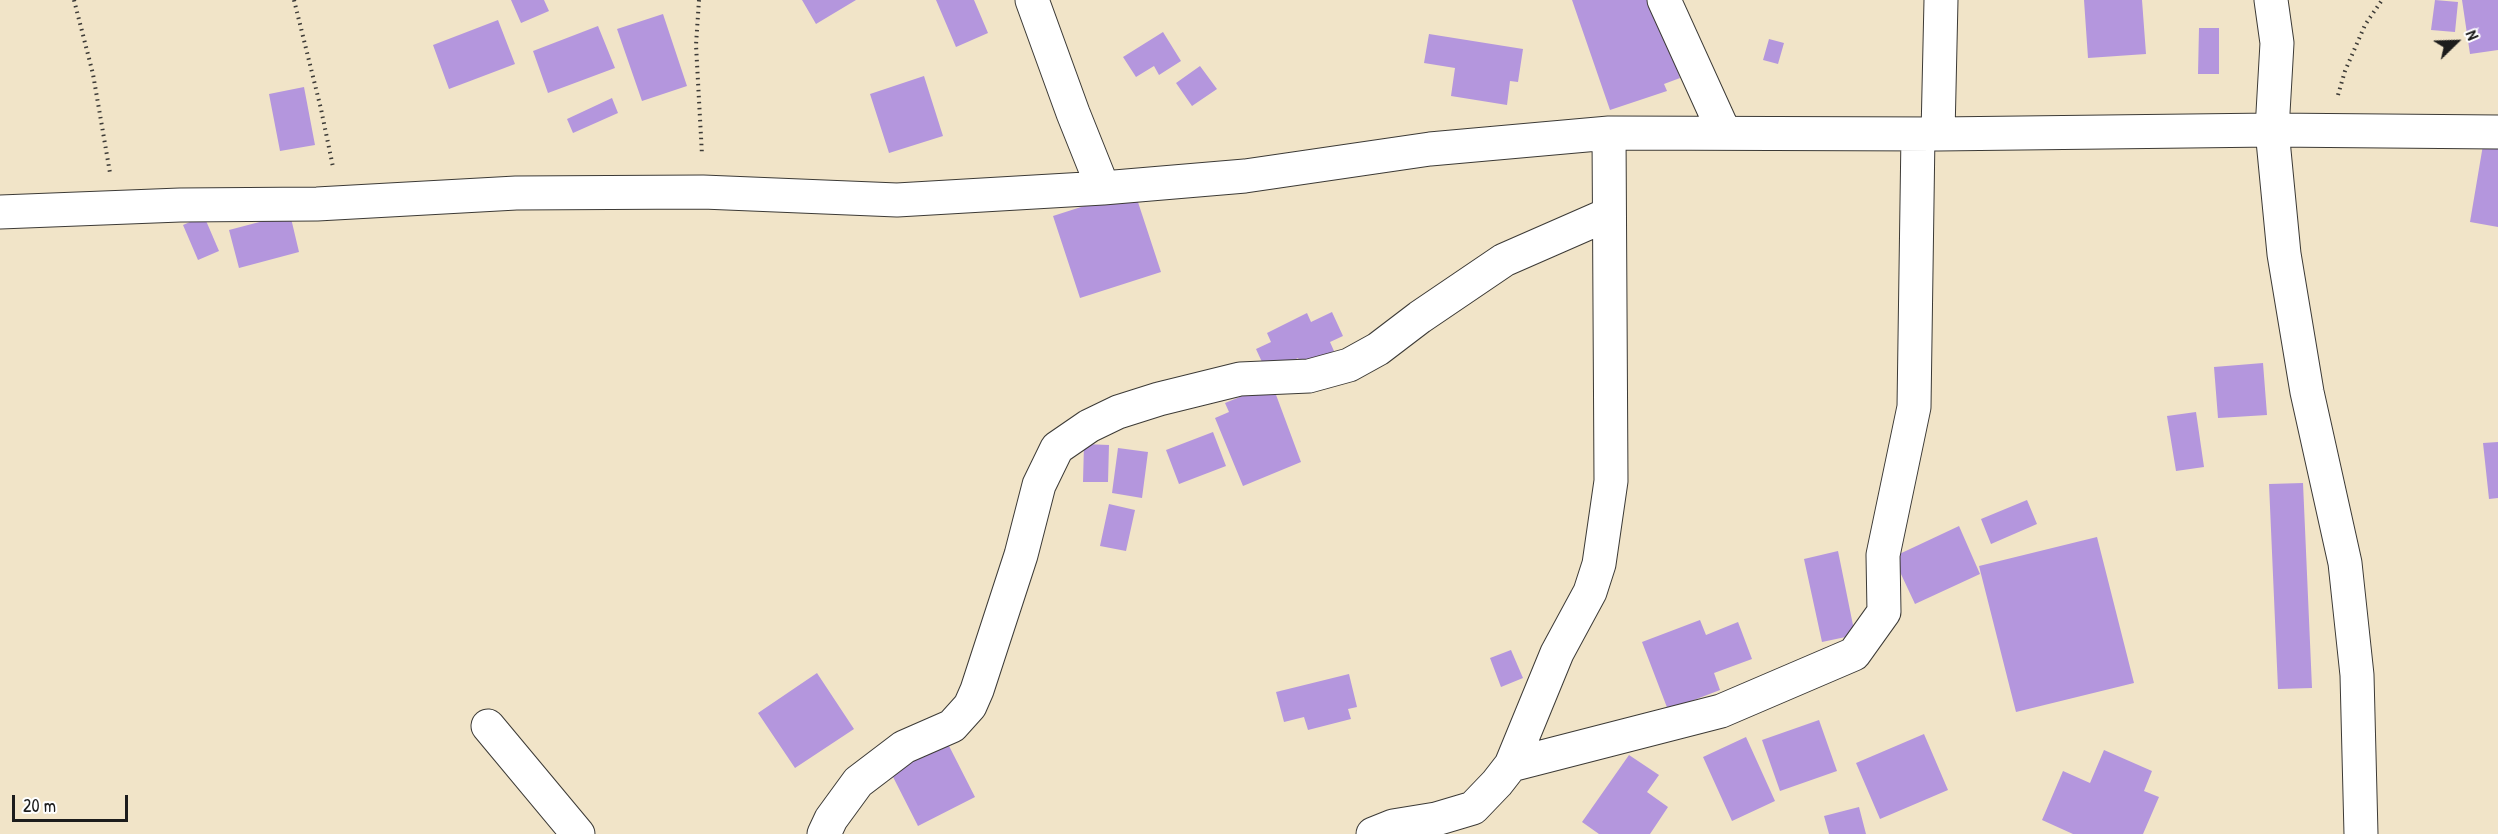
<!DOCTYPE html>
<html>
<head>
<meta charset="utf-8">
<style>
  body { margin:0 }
  #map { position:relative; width:2498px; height:834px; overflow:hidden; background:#f1e4c8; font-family:"Patrick Hand",sans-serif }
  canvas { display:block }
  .north { position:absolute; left:2426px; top:12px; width:60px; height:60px; -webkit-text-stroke:4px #fff; paint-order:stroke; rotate:67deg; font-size:16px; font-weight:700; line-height:24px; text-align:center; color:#1c1c1c }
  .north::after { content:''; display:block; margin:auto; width:21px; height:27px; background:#1c1c1c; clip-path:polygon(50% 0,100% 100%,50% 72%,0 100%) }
  .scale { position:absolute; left:12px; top:795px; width:116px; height:27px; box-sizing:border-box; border:3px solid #1c1c1c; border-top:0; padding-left:8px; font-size:18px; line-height:21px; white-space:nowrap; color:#1c1c1c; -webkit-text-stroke:4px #fff; paint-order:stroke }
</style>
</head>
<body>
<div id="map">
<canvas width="2498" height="834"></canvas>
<div class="north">N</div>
<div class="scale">20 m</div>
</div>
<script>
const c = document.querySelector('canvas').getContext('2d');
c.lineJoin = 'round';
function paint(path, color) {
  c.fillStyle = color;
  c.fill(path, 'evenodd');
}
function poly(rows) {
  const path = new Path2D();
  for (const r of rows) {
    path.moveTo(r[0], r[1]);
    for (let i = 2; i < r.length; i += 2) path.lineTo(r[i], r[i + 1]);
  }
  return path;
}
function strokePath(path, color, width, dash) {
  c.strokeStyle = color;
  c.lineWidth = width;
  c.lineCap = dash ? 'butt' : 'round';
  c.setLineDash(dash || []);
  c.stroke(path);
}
paint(poly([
  [511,0,544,0,549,11,521,23],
  [802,0,856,0,816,24],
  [936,0,974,0,988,33,956,47],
  [1572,0,1654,0,1680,78,1664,84,1667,91,1610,110],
  [2084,0,2142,0,2146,54,2088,58],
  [2435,0,2458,2,2455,32,2431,30],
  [2462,0,2498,0,2498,50,2470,54],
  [663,14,687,86,642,101,617,29],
  [498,20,515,64,449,89,433,45],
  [598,26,615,68,548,93,533,51],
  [2199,28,2219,28,2219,74,2198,74],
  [1163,32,1181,61,1159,75,1154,66,1136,77,1123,57],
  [1429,34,1523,49,1518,82,1510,81,1507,105,1451,96,1455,68,1424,63],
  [1769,39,1784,43,1778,64,1763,60],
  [1200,66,1217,89,1192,106,1176,83],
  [924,76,943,136,889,153,870,94],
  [304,87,315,145,280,151,269,94],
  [612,98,618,113,573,133,567,119],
  [2483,145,2498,148,2498,227,2470,222],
  [1134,190,1161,272,1080,298,1053,216],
  [290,214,299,252,239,268,229,230],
  [204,216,219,251,198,260,183,225],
  [1332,312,1343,336,1330,342,1334,351,1302,367,1298,358,1267,373,1256,349,1271,342,1267,333,1307,313,1311,322],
  [2263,363,2267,415,2218,418,2214,367],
  [1272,384,1301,462,1243,486,1215,418,1229,412,1225,403],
  [2196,412,2204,467,2176,471,2167,416],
  [1213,432,1226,466,1179,484,1166,450],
  [2498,442,2498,498,2489,499,2483,443],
  [1084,444,1109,445,1108,482,1083,482],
  [1118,448,1148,452,1142,498,1112,493],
  [2303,483,2312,688,2278,689,2269,484],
  [2027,500,2037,524,1991,544,1981,519],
  [1109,504,1135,510,1126,551,1100,546],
  [1959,526,1980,574,1915,604,1893,557],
  [2097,537,2134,683,2016,712,1979,566],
  [1838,551,1855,635,1822,642,1804,559],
  [1700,620,1706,635,1738,622,1752,659,1714,673,1720,690,1668,710,1642,642],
  [1511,650,1523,678,1501,687,1490,658],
  [817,673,854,729,795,768,758,713],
  [1349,674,1357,707,1348,709,1351,719,1308,730,1304,717,1284,722,1276,692],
  [1819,720,1837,771,1780,791,1762,740],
  [1924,734,1948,790,1880,819,1856,763],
  [1746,737,1775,801,1732,821,1703,757],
  [947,742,975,797,918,826,890,771],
  [2104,750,2152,771,2144,791,2159,797,2143,834,2073,834,2042,820,2063,771,2090,783],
  [1629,755,1659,775,1647,792,1668,807,1650,834,1599,834,1582,822],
  [1859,807,1866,834,1829,834,1824,816]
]), '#b496dd');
const minor = poly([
  [1032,0,1073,113,1103,188],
  [1664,0,1724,132],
  [2271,0,2277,43,2272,130,2284,254,2307,392,2345,563,2357,675,2361,834],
  [1938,134,1941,0],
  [0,212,180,205,317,204,516,193,703,192,897,200,1103,188,1245,176,1430,149,1609,133,1938,134,2272,130,2498,132],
  [488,726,578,834],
  [1511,765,1721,711,1854,654,1884,612,1883,555,1914,407,1918,134],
  [824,834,831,819,858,782,904,747,952,726,970,706,977,690,1021,555,1039,485,1057,448,1089,426,1118,412,1159,399,1240,379,1309,376,1349,365,1378,349,1420,317,1504,260,1609,214],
  [1373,834,1393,826,1436,819,1473,808,1497,783,1511,765,1557,653,1590,592,1599,564,1611,481,1609,133]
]);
strokePath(minor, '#3c3a36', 35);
strokePath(poly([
  [74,0,93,74,110,173],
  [294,0,321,109,333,167],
  [699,0,696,45,702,155],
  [2338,95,2345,71,2365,25,2382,0]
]), '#3c3a36', 4, [1.5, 4.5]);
strokePath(minor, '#fff', 33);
</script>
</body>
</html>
